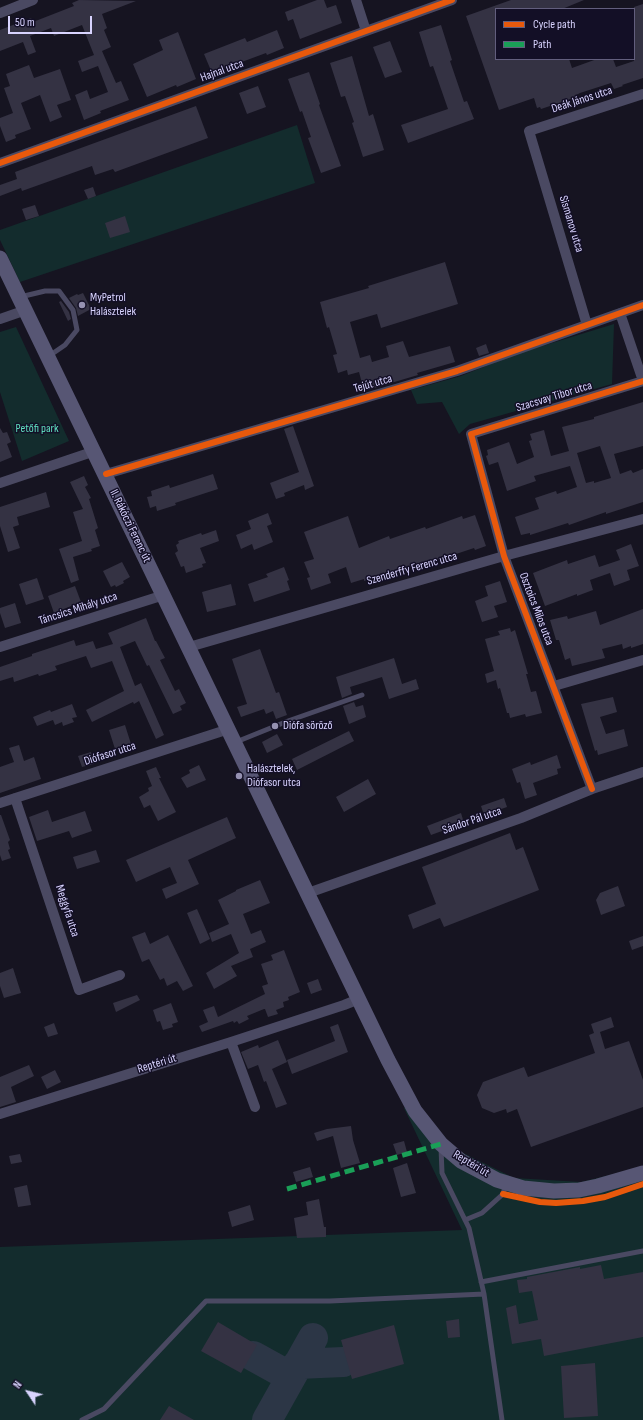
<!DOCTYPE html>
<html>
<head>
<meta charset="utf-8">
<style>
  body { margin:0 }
  #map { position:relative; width:643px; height:1420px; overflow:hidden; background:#161421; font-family:"Sofia Sans Condensed",sans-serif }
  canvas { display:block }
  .legend { position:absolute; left:495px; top:8px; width:140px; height:52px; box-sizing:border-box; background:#130f26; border:1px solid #625e7d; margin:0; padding:5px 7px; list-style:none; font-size:12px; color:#d9d4ff }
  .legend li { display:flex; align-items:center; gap:8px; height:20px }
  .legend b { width:20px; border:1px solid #625e7d }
  .north { position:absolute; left:8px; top:1372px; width:40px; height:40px; -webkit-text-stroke:3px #130f26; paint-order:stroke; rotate:305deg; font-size:11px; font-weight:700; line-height:16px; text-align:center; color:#d9d4ff }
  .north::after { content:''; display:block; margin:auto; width:14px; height:18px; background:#d9d4ff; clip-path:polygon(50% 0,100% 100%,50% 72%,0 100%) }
  .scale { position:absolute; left:8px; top:16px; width:84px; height:18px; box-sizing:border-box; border:2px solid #d9d4ff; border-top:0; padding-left:5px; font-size:12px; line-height:14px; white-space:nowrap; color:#d9d4ff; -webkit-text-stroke:3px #130f26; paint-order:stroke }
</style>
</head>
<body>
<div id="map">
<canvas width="643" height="1420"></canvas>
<ul class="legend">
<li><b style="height:5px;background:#e8590c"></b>Cycle path</li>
<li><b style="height:5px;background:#1a9f57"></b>Path</li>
</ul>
<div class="north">N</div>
<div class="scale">50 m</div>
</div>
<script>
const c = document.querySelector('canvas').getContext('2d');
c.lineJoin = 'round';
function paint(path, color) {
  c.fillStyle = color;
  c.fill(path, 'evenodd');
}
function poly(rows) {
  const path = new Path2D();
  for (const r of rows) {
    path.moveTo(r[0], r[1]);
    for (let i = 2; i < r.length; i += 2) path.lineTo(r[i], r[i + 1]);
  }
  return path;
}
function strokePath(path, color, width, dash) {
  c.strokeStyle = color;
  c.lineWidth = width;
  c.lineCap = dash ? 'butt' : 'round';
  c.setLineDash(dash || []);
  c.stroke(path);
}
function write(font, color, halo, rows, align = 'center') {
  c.font = font + ' "Sofia Sans Condensed",sans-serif';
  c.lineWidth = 3;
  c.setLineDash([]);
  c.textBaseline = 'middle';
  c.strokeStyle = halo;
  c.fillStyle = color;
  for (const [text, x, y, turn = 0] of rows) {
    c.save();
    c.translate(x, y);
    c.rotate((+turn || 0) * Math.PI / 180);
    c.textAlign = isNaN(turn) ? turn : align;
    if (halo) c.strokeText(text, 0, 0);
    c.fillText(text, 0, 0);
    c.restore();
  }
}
paint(poly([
  [297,125,315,183,20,282,0,240,0,230],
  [614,324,612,384,470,424,459,434,442,402,417,404,411,390,461,376,516,354],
  [16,327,69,441,22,461,0,392,0,332],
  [413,1103,455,1149,514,1178,581,1182,643,1167,643,1420,0,1420,0,1247,462,1230,404,1108]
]), '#132c2d');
strokePath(poly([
  [253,1356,291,1377],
  [298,1364,343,1362],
  [267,1420,313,1338]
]), '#2c3646', 30);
paint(poly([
  [79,0,136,1,102,14,107,28,104,30,111,47,102,51,116,83,121,81,129,100,100,111,101,113,84,120,75,95,87,90,90,99,108,92,98,66,82,72,78,61,94,55,82,25,54,36,51,28,30,36,36,52,28,55,23,42,0,51,0,30,31,18,33,22,74,6,72,3],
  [317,0,324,0,327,8,336,5,342,23,300,39,293,19,288,21,285,12],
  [511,0,584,0,562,9,496,9,496,59,569,59,572,68,597,59,613,59,616,67,634,61,634,7,643,4,643,78,622,85,623,86,614,89,611,83,580,93,576,95,577,97,541,109,540,107,537,108,534,98,499,110,466,16],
  [441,25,452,60,450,61,464,102,467,101,474,119,408,143,401,125,448,109,433,66,430,67,419,32],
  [277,30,284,48,267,55,266,53,212,73,204,54,245,38,247,42],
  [178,32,196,79,177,87,176,85,147,97,133,64,163,50,159,40],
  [390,41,402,72,385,78,373,47],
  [352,56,369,116,373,114,384,150,363,157,352,123,354,122,345,96,341,97,330,63],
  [29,65,34,78,60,69,71,100,57,105,62,117,50,122,40,95,21,103,31,129,15,135,16,138,6,142,0,126,0,118,13,113,4,88,10,86,6,74],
  [309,72,320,104,319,105,341,166,321,173,308,138,311,137,302,111,300,112,288,79],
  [258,86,266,107,247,114,239,93],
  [196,106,208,138,115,172,113,169,95,175,92,166,22,191,21,188,0,196,0,185,17,179,15,172],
  [93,187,96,196,88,199,84,190],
  [35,205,39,216,26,220,22,209],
  [125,216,130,232,110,238,105,223],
  [445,262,458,304,381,328,377,314,350,322,360,358,370,355,372,362,389,357,386,346,403,341,409,357,450,346,455,362,417,373,418,375,364,391,359,372,348,375,347,370,338,373,333,355,337,354,329,327,327,328,320,302,369,288,368,286],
  [83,293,91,309,78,316,76,308,69,298,77,294,78,295],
  [61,301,69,312,71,319,68,321,59,302],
  [486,344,489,353,479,356,476,348],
  [643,402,643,446,614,454,620,474,631,470,633,473,643,469,643,502,606,514,606,512,569,525,568,523,530,535,530,533,521,535,515,517,539,509,535,498,556,491,557,494,577,487,570,466,534,476,536,481,507,491,498,462,489,465,486,456,488,455,487,450,509,442,517,464,534,457,529,441,532,440,530,434,544,430,551,456,569,451,562,427,594,419,594,417],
  [600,446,611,478,594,483,594,481,586,483,577,453],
  [293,426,314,486,305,490,304,485,284,493,285,496,276,499,270,483,299,472,284,429],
  [0,428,3,433,7,432,11,442,7,444,12,457,0,462],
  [213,474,218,489,175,503,176,505,157,511,156,506,150,508,147,497,152,496,151,491,169,485,170,488],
  [84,476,88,485,85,487,91,498,89,499,98,528,95,530,100,546,91,549,92,551,73,557,79,580,71,583,59,549,82,541,73,512,83,509,70,482],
  [46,492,50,507,17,517,19,525,13,527,20,548,8,552,0,526,0,507],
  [268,513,272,524,267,526,273,542,254,550,252,544,241,549,236,535,251,529,248,521],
  [475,515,486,546,475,550,474,548,438,560,437,558,402,570,401,568,364,581,364,579,351,583,346,567,328,574,331,583,311,590,307,578,310,577,304,562,314,559,304,532,348,516,359,548,389,536,390,539,425,527,426,529,462,516,463,519],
  [216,530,219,541,200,548,206,563,202,564,203,567,186,573,184,566,181,567,175,553,178,551,176,545,179,543,178,541,201,533,202,535],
  [631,544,639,566,627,570,630,580,614,586,610,573,590,580,593,590,577,596,577,594,545,606,533,573,567,560,568,564,595,555,599,567,620,560,616,550],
  [122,562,130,577,123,581,124,583,116,587,115,585,111,587,103,571],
  [284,567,289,580,287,581,290,590,254,602,248,584,268,577,266,574],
  [37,578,44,599,26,605,19,584],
  [500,581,507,602,494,606,498,617,482,622,475,601,488,596,485,586],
  [231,584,236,605,207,612,202,592],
  [75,586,81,602,54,613,48,596],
  [15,603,21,623,5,628,0,613,0,608],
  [643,609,643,644,631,648,631,646,623,649,622,644,602,649,605,658,572,666,570,658,565,660,559,640,556,640,550,620,567,616,568,619,596,611,600,625],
  [146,618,155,641,156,641,165,658,160,660,175,691,179,689,186,703,180,706,182,710,173,714,149,665,147,666,135,641,120,647,135,686,141,683,164,735,156,739,139,701,134,704,133,702,92,722,86,710,124,691,112,661,91,668,86,656,55,666,57,670,39,676,38,674,14,682,13,677,0,681,0,667,32,656,32,654,74,640,76,646,93,641,96,649,113,644,108,633],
  [510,628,511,632,515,630,528,674,526,674,531,692,536,691,542,713,526,717,525,714,510,718,509,713,507,713,500,688,498,689,496,680,487,683,485,674,494,671,485,639,500,635,498,631],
  [260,649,276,693,279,692,287,715,276,719,273,711,266,714,264,709,241,717,237,707,247,704,232,659],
  [394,658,402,684,416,679,419,689,389,699,382,677,350,687,352,694,342,698,336,677],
  [613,697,617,712,600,717,606,734,624,729,628,746,598,755,597,750,595,751,581,704],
  [354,702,356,707,363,705,366,717,349,724,343,706],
  [72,704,77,717,72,718,74,722,63,726,62,722,55,725,53,720,37,726,33,717,50,710,51,712],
  [125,725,131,744,115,749,109,730],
  [349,731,354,741,297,770,292,759],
  [277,734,283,745,267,753,262,742],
  [19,745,24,761,34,757,41,779,0,793,0,767,14,762,9,748],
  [91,752,94,764,82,767,78,756],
  [557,755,561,768,557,769,558,774,533,783,537,795,525,799,520,782,517,783,512,769,530,762,531,765],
  [199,765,206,780,187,788,181,778,190,773,189,770],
  [156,767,161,778,159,778,176,812,158,821,150,805,144,808,139,797,149,791,148,788,152,786,146,771],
  [368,779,376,794,344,812,336,797],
  [504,798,507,807,484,815,481,806],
  [48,810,52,822,85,811,92,831,72,838,69,831,37,841,29,817],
  [461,813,464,823,431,835,427,826],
  [0,815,1,815,10,840,8,842,10,849,8,850,11,858,2,861,0,855],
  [227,817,236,838,188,860,199,884,166,899,162,889,177,883,170,867,136,882,126,860],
  [510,833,516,850,523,847,539,890,444,927,440,918,413,929,408,915,436,904,422,867],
  [96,850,100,862,77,869,73,857],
  [260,880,270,903,243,914,251,934,261,930,266,942,250,949,253,957,231,966,237,976,214,989,206,973,239,953,231,934,212,942,209,933,229,924,218,900,236,891,236,890],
  [618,886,625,906,601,915,596,900,600,893],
  [197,909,210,939,200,944,187,913],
  [145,932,150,944,168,935,193,986,183,991,177,981,167,986,164,978,160,980,149,959,142,962,132,937],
  [643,936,643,946,632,950,629,941],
  [284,950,300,992,288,997,289,1000,283,1002,284,1007,276,1010,278,1014,268,1017,265,1009,264,1009,247,1016,249,1019,239,1024,237,1021,234,1023,233,1021,202,1032,199,1026,208,1022,203,1010,214,1006,218,1017,265,994,262,986,268,984,261,964,273,960,271,955],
  [13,968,21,993,4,998,0,986,0,973],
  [318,979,322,990,311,994,307,983],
  [137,995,140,1000,116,1012,113,1003],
  [171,1003,178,1022,172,1024,173,1027,163,1030,160,1021,157,1022,153,1010],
  [611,1017,614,1027,600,1032,605,1049,629,1041,643,1080,643,1107,531,1147,517,1109,507,1113,506,1109,494,1113,482,1108,477,1095,483,1082,524,1067,528,1077,595,1053,589,1035,594,1033,591,1024],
  [54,1023,58,1034,48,1037,44,1027],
  [338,1024,348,1052,292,1074,287,1060,335,1041,330,1027],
  [278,1040,287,1062,272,1069,287,1104,276,1108,266,1081,264,1082,258,1065,248,1069,241,1052,258,1045,259,1048],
  [29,1065,34,1076,11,1087,16,1102,0,1107,0,1077],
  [55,1070,61,1082,47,1089,41,1077],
  [351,1126,353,1140,360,1163,341,1168,333,1136,317,1141,314,1133,327,1129],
  [404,1141,407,1152,397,1155,393,1144],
  [20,1154,22,1162,11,1164,9,1156],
  [407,1163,416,1193,401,1197,393,1168],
  [310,1167,313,1177,296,1182,293,1172],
  [27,1185,31,1205,18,1207,14,1188],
  [319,1199,324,1227,326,1227,326,1237,297,1238,294,1218,308,1215,306,1202],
  [250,1205,254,1220,232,1227,228,1212],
  [601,1265,604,1279,643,1272,643,1337,544,1356,541,1339,512,1344,506,1308,516,1305,519,1324,538,1320,532,1291,519,1293,517,1280,527,1279,527,1277,580,1267,580,1269],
  [459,1319,460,1337,448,1338,446,1321],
  [218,1322,257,1345,241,1373,201,1351],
  [394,1325,404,1364,352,1379,341,1340],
  [595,1363,598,1416,564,1418,561,1366],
  [169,1406,194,1420,160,1420]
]), '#343243');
strokePath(poly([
  [20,297,45,291,59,291,73,310,77,330,65,345,49,356],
  [236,742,288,721,362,695],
  [441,1148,442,1173,469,1228,484,1294,502,1420],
  [465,1220,482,1213,503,1194,506,1184],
  [481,1282,643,1251],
  [82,1420,104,1409,206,1301,330,1301,484,1294]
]), '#4a4962', 5);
strokePath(poly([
  [356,0,366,31],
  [0,13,33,0],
  [0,163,452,0],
  [620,313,643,381],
  [0,319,26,310],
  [587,325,529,131,643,94],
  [106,474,457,371,643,305],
  [0,483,95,451],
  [0,647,164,595],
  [189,647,504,556,643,519],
  [554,686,643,660],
  [592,789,504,556,471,434,643,381],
  [15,798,79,990,120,975],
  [0,803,229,729],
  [308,893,521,818,592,789,643,772],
  [231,1042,255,1107],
  [0,1114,231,1042,344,1005,359,999]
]), '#4a4962', 10);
strokePath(poly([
  [0,258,388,1060,415,1111,441,1144,461,1161,497,1180,523,1188,554,1191,579,1190,598,1186,643,1173]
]), '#575674', 15);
strokePath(poly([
  [287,1189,441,1144]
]), '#1a9f57', 5, [10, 5]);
strokePath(poly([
  [0,163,452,0],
  [106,474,457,371,643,305],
  [592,789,504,556,471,434,643,381],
  [503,1194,540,1202,556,1203,583,1201,605,1197,643,1184]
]), '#e8590c', 6);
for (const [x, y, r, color] of [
  [82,305,4,"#9591b1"],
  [275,726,4,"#9591b1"],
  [239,776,4,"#9591b1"]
]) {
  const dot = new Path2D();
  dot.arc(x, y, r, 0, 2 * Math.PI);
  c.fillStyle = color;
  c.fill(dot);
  strokePath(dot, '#130f26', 1.5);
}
write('12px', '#d9d4ff', '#130f26', [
  ["Hajnal utca",222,71,-20],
  ["Deák János utca",582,100,-18],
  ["Sismanov utca",571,224,73],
  ["Tejút utca",373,384,-16],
  ["Szacsvay Tibor utca",554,397,-17],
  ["II. Rákóczi Ferenc út",130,526,64],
  ["Szenderffy Ferenc utca",412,569,-16],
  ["Táncsics Mihály utca",78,609,-18],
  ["Osztoics Milos utca",536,609,69],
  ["Diófasor utca",110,754,-18],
  ["Sándor Pál utca",472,821,-19],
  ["Meggyfa utca",67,911,72],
  ["Reptéri út",157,1064,-17],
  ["Reptéri út",471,1164,31]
]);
write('12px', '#d9d4ff', '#130f26', [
  ["MyPetrol",90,298],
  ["Halásztelek",90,312],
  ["Diófa söröző",283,726],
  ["Halásztelek,",247,769],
  ["Diófasor utca",247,783]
], 'left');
write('12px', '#5fe0c0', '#130f26', [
  ["Petőfi park",37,429]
]);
</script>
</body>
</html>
